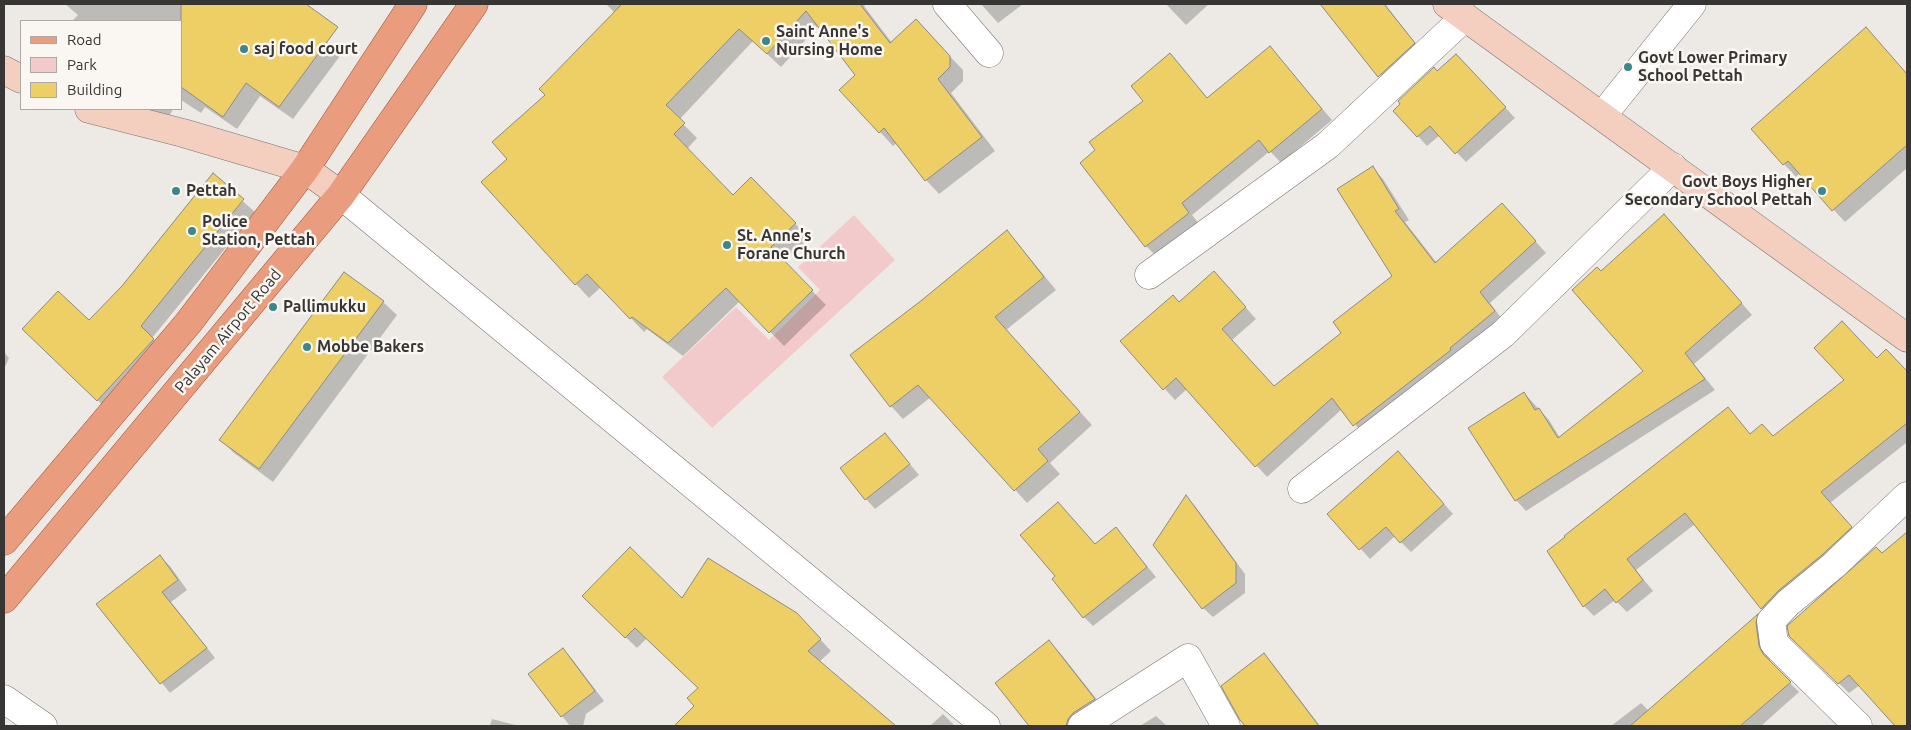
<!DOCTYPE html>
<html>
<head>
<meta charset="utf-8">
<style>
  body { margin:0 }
  #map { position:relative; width:1911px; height:730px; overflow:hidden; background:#edeae6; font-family:Ubuntu,sans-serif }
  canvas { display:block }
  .frame { position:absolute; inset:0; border:5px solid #373634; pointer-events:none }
  .legend { position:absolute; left:20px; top:20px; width:162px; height:90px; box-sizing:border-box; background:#faf7f3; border:1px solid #acaaa7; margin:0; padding:6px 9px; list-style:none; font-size:15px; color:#373634 }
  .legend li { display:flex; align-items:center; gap:10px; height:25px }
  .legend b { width:25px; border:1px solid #acaaa7 }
</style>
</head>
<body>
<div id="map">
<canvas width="1911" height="730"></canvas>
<div class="frame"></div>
<ul class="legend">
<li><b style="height:6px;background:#e99d7e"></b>Road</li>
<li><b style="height:14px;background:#f3cacc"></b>Park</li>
<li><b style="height:14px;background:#edcf66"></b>Building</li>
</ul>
</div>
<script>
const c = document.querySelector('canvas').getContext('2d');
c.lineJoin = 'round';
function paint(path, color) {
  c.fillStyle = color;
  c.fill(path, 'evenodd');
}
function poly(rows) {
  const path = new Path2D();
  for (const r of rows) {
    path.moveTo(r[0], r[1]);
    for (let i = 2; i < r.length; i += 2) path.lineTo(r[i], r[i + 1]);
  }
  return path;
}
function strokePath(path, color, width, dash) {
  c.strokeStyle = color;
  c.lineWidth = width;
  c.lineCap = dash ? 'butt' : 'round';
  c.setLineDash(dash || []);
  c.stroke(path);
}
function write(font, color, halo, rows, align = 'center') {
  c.font = font + ' Ubuntu,sans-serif';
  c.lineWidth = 5;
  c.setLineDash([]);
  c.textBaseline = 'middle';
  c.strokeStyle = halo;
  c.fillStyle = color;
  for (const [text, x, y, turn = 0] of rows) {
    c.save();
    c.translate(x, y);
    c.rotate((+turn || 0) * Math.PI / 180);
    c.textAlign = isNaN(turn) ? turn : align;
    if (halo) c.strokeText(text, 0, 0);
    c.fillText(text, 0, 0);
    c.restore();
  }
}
paint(poly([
  [854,215,895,260,712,428,662,377,736,307,769,340,820,290,798,267]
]), '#f3cacc');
paint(poly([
  [65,4,274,4,327,42,340,56,293,119,260,96,237,129,205,107,201,113,181,100,181,21,72,21,78,15],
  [606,4,866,4,864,6,892,43,916,21,963,70,963,81,951,93,995,151,939,194,926,180,897,143,893,146,841,90,857,75,819,25,781,67,753,41,679,120,697,138,687,149,733,197,765,193,809,238,784,262,826,305,784,346,740,301,683,356,647,329,644,332,601,287,589,298,576,284,509,159,547,95,615,13],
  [981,4,1023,4,998,23],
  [1166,4,1209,4,1186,25],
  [1333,4,1385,4,1423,53,1389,85,1326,9],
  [1866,29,1907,75,1907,168,1845,222,1800,173,1796,177,1784,164,1752,129],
  [1270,48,1332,120,1281,163,1270,151,1192,215,1199,224,1157,257,1146,246,1082,164,1145,101,1170,55,1208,99],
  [1466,65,1515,118,1466,162,1440,135,1427,146,1395,111,1438,72],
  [125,109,173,109,166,122],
  [1373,168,1383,179,1409,220,1405,222,1437,263,1512,215,1546,253,1490,303,1505,323,1365,436,1342,409,1267,477,1187,389,1175,400,1122,342,1180,304,1224,283,1256,319,1232,340,1274,387,1343,333,1394,276],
  [213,175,255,212,152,338,165,351,110,412,35,341,89,322,123,287],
  [1675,226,1752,315,1694,364,1715,390,1526,511,1516,500,1524,393,1549,420,1560,438,1645,371,1601,272],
  [1007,232,1019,245,1056,290,1006,330,1092,425,1050,463,1060,474,1027,503,931,397,903,419,891,406,922,301],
  [344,274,383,302,397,315,273,482,234,453,221,440],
  [1886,351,1907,373,1907,444,1906,443,1830,503,1861,538,1772,618,1762,608,1695,524,1636,570,1653,591,1627,612,1615,600,1594,616,1584,606,1549,551,1728,409,1751,435,1773,437,1878,360],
  [4,352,9,358,4,369],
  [885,434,919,475,875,509,866,499],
  [1407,462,1453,514,1411,552,1395,536,1370,559,1329,514],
  [1186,497,1195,506,1245,574,1245,593,1213,617,1203,608],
  [1116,529,1156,577,1093,626,1084,617,1095,545],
  [1907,534,1907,726,1897,726,1860,685,1849,693,1790,635],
  [160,557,170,566,187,590,171,602,215,658,170,693,98,604],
  [583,596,682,600,808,626,831,651,819,662,894,726,685,726,680,721,696,706,700,689,647,638,637,648],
  [1757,616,1766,625,1765,633,1768,656,1772,665,1799,692,1761,726,1611,726,1641,703,1649,711],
  [1049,642,1061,654,1106,711,1084,726,1031,726,997,683],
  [563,650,572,659,604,701,586,714,583,726,570,726,530,674],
  [1263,655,1272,663,1320,726,1246,726,1241,720],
  [943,714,955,726,930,726],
  [1156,716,1167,726,1140,726],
  [492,719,519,726,490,726]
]), '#0003');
const building = poly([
  [181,4,306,4,338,27,279,107,246,83,223,117,181,87,181,4],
  [622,4,860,4,890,43,916,19,950,56,950,67,938,79,982,137,925,181,884,128,879,133,839,90,855,75,806,11,767,54,739,29,666,105,685,123,674,134,733,195,751,177,796,223,771,247,813,290,769,333,726,288,668,343,632,317,630,319,587,274,575,285,481,182,507,159,492,142,545,95,539,89,622,4],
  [1320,4,1384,4,1415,43,1378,77,1320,4],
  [1866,27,1907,74,1907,145,1832,211,1788,161,1783,165,1751,129,1866,27],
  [1270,46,1322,109,1269,153,1259,140,1182,203,1189,213,1145,247,1080,163,1095,150,1089,142,1143,101,1131,86,1170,53,1207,98,1270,46],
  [1456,54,1506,107,1455,154,1430,126,1417,137,1393,111,1400,104,1398,101,1434,67,1437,71,1456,54],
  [1373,166,1399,209,1395,211,1435,263,1502,203,1536,241,1480,292,1495,311,1450,348,1451,350,1353,426,1332,398,1255,467,1176,378,1163,390,1120,341,1173,295,1179,302,1214,271,1246,307,1222,329,1274,386,1341,333,1333,322,1392,276,1337,189,1373,166],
  [213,173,244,199,141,326,154,339,97,401,22,329,58,291,89,320,122,286,213,173],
  [1664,214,1742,303,1685,353,1705,379,1515,501,1468,428,1524,392,1535,410,1539,408,1558,438,1643,371,1572,290,1597,267,1601,271,1664,214],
  [1007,230,1044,277,995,317,1080,412,1038,449,1048,461,1014,491,918,385,890,407,850,355,922,300,1007,230],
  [344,272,384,301,259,469,219,440,344,272],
  [1842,321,1877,358,1886,349,1907,371,1907,423,1821,492,1852,527,1823,554,1778,591,1761,609,1685,513,1627,559,1643,580,1616,603,1605,589,1583,607,1547,551,1565,537,1564,536,1728,407,1750,434,1762,424,1773,436,1844,380,1814,348,1842,321],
  [885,433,910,464,865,500,840,468,885,433],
  [1398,451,1444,504,1400,543,1386,527,1359,550,1327,514,1398,451],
  [1186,495,1236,563,1236,583,1202,609,1153,545,1186,495],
  [1058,502,1095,544,1116,527,1147,567,1083,618,1052,579,1055,576,1020,535,1058,502],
  [1907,532,1907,726,1895,726,1849,675,1838,684,1789,636,1787,626,1876,547,1882,553,1907,532],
  [630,547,682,598,708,558,797,613,821,639,808,651,896,726,674,726,694,706,687,698,698,688,635,628,625,638,582,596,630,547],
  [160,555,178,580,162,592,207,648,160,684,96,604,160,555],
  [1758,614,1756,623,1759,646,1763,654,1791,682,1740,726,1630,726,1758,614],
  [1049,640,1095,699,1073,713,1068,719,1066,726,1029,726,995,683,1049,640],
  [563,648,595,691,561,717,528,674,563,648],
  [1264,653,1319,726,1245,726,1240,720,1221,686,1264,653]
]);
paint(building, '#edcf66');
strokePath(building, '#8b8a86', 1);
const street = poly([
  [947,4,989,53],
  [1602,116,1692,4],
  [341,195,986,726],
  [1149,275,1328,145,1465,17],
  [1302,489,1503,334,1673,167],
  [4,699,43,726],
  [1082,726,1188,658,1226,726],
  [1858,726,1774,643,1771,621,1788,603,1833,566,1907,496]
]);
const secondary = poly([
  [1447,4,1907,338],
  [4,70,21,79],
  [89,109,183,133,305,169,341,195]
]);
const primary = poly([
  [4,541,189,322,305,169,413,4],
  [4,599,341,195,474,4]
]);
strokePath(street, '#787471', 29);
strokePath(secondary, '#787471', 29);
strokePath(primary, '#a14e2c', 29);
strokePath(street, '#fff', 28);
strokePath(secondary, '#f4cebe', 28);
strokePath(primary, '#e99d7e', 28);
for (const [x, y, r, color] of [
  [766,41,5,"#3d8689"],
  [244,49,5,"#3d8689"],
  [1628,67,5,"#3d8689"],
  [176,191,5,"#3d8689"],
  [1822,191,5,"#3d8689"],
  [192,231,5,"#3d8689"],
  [727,245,5,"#3d8689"],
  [273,307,5,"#3d8689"],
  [307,347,5,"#3d8689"]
]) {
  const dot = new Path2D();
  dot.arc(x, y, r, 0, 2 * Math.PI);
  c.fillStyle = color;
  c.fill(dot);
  strokePath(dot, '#faf7f3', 2);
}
write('bold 16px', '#373634', '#faf7f3', [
  ["Saint Anne's",776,32],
  ["Nursing Home",776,50],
  ["saj food court",254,49],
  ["Govt Lower Primary",1638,58],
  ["School Pettah",1638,76],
  ["Govt Boys Higher",1812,182,"right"],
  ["Secondary School Pettah",1812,200,"right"],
  ["Pettah",186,191],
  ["Police",202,222],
  ["Station, Pettah",202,240],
  ["St. Anne's",737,236],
  ["Forane Church",737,254],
  ["Pallimukku",283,307],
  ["Mobbe Bakers",317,347]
], 'left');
write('16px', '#373634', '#faf7f3', [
  ["Palayam Airport Road",228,331,-50]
]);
</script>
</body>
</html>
